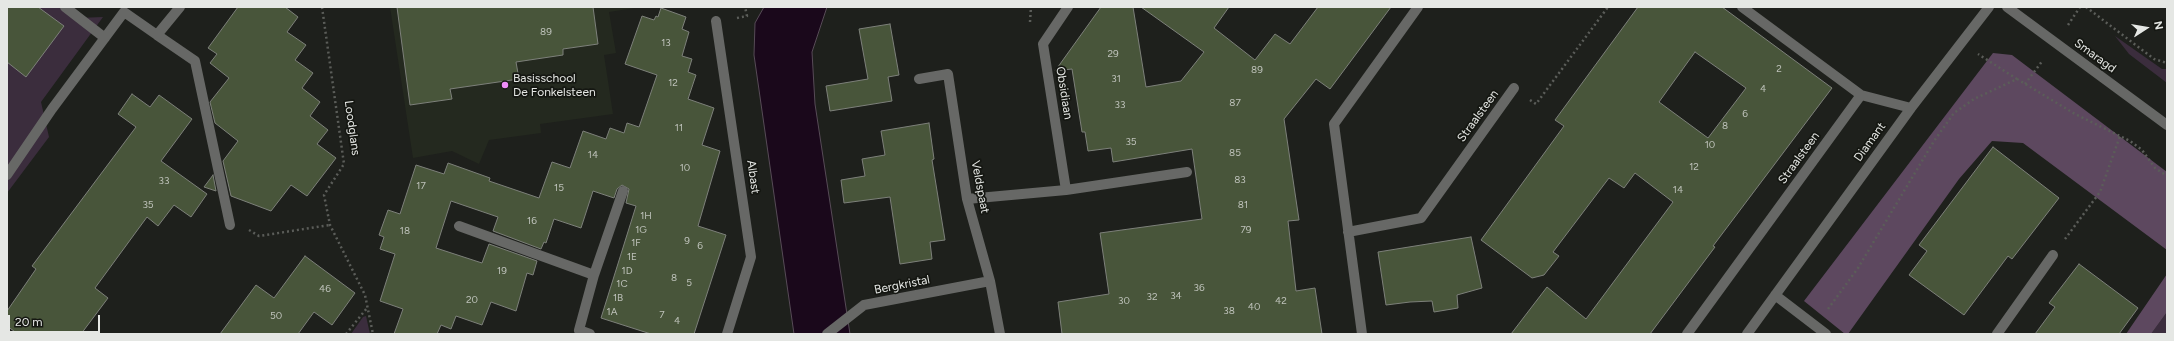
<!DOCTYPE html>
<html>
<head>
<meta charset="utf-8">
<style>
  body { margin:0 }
  #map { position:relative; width:2174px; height:341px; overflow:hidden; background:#1e201c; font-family:Figtree,sans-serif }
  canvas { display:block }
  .frame { position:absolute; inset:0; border:8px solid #e5e7e4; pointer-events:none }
  .north { position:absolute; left:2126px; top:8px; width:40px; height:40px; -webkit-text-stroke:3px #151712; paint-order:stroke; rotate:78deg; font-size:11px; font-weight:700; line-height:16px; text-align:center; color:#e5e7e4 }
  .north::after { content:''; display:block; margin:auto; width:14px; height:18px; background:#e5e7e4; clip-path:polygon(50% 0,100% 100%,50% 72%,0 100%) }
  .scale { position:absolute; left:8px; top:315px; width:92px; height:18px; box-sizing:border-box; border:2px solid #e5e7e4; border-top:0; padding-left:5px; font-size:12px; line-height:14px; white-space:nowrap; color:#e5e7e4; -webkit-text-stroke:3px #151712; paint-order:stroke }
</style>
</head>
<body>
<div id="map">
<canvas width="2174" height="341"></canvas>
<div class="frame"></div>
<div class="north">N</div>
<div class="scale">20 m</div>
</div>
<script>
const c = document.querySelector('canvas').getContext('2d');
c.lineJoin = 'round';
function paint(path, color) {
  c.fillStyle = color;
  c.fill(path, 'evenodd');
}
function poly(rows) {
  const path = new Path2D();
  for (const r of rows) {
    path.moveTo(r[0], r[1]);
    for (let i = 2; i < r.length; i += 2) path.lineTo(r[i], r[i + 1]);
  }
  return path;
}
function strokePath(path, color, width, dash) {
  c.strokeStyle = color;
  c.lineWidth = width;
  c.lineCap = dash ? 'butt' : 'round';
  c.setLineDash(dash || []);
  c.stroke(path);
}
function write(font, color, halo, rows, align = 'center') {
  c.font = font + ' Figtree,sans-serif';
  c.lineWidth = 3.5;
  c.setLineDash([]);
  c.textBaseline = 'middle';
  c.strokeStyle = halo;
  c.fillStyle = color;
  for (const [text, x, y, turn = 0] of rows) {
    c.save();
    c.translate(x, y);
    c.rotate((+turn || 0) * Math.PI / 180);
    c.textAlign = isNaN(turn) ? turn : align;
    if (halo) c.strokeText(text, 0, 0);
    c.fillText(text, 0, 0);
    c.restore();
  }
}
paint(poly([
  [390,7,641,7,609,12,616,53,604,55,613,114,540,124,541,133,489,140,479,164,452,151,413,158]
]), '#24291f');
paint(poly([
  [7,7,64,7,78,18,103,17,41,102,49,137,7,193],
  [2115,36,2162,69,2167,69,2167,83,2129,54],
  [2167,312,2167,334,2151,334],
  [366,316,370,334,351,334,363,317]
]), '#3b2d3d');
paint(poly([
  [1993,53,2012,55,2167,172,2167,250,2023,143,1992,141,1959,179,1848,334,1845,334,1804,301],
  [2167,274,2167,312,2151,334,2126,334]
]), '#5d485f');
const water = poly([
  [764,7,827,7,812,52,815,104,850,334,794,334,754,55,755,23,764,7]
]);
paint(water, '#1a081b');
strokePath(water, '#574b57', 1);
const building = poly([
  [7,7,38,7,64,26,26,77,7,62,7,7],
  [238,7,285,7,298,17,287,32,306,45,295,60,313,73,302,88,320,102,310,116,328,130,317,144,336,158,307,196,291,185,271,211,231,196,223,161,238,141,215,123,210,102,229,78,210,63,217,54,208,48,238,7],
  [397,7,593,7,598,44,563,49,563,55,516,62,519,79,450,89,452,99,410,105,397,7],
  [1101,7,1133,7,1146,87,1181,81,1204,52,1141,7,1229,7,1214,28,1255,60,1275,34,1290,44,1318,7,1391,7,1330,89,1316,79,1284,119,1299,220,1288,221,1296,291,1315,288,1322,334,1062,334,1058,302,1109,294,1100,233,1202,219,1192,149,1113,162,1111,148,1088,151,1085,132,1082,132,1072,69,1055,71,1101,7],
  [1638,7,1722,7,1832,88,1713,246,1715,247,1706,259,1650,334,1511,334,1547,287,1586,319,1673,202,1635,173,1624,188,1609,178,1553,252,1559,256,1544,275,1532,278,1481,240,1564,126,1555,120,1638,7],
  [1695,52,1746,88,1708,138,1659,102,1695,52],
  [661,8,686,17,682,29,689,32,682,56,692,59,688,72,696,75,688,99,714,108,702,145,720,151,698,226,726,235,694,334,651,334,601,318,636,206,626,203,629,189,622,185,617,189,614,198,593,191,581,228,554,219,546,243,544,242,541,249,493,231,498,217,451,201,436,248,482,263,489,244,537,261,533,275,527,273,516,311,491,302,482,325,456,316,451,329,441,325,437,334,394,334,403,309,380,301,395,254,380,249,384,237,379,235,388,210,400,214,416,165,444,174,448,163,490,178,489,181,539,198,552,162,570,168,583,131,606,139,610,128,624,133,627,123,639,127,657,75,625,64,642,16,654,20,656,16,658,17,661,8],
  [890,24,899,75,888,77,892,101,830,111,826,86,868,79,859,29,890,24],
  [132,94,150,107,159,95,192,119,161,161,207,194,191,217,174,205,158,226,147,217,95,288,108,298,81,334,18,334,7,326,7,311,36,269,32,266,136,127,118,114,132,94],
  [929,123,934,159,932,160,945,240,930,242,932,259,900,264,890,197,844,203,841,180,865,176,862,159,885,155,881,131,929,123],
  [1993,147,2059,198,2012,259,2008,256,1964,315,1909,275,1927,251,1919,245,1993,147],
  [213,175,216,191,204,187,213,175],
  [1471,237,1482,288,1457,295,1458,308,1434,312,1432,301,1410,302,1386,305,1378,252,1471,237],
  [305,256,355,293,332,325,314,312,298,334,220,334,256,285,274,298,305,256],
  [2079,264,2138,308,2119,334,2035,334,2055,307,2049,303,2079,264]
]);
paint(building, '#48553a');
strokePath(building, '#7d807a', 1);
strokePath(poly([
  [322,7,344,164,324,195,330,225,365,295,373,334],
  [2086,7,2154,59,2167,63],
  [737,18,747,16,745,7],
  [1030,22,1031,7],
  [2068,25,2080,7],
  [2017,79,2075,114,2130,141,2142,150,2155,168,2167,176],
  [2025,84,2043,60],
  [1530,100,1536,104,1608,7],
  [249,230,259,236,330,225],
  [2065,239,2100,192,2120,136],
  [1828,309,1858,268,1934,141,1954,113,1974,99,2017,79,1978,54],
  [346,334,367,308]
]), '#5b5d59', 2.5, [2, 3]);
strokePath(poly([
  [65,7,105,38],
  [2007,7,2167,125],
  [716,21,751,257,727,334],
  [157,35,195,61,230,225],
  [919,79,948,74,967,199,990,281,1000,334],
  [1861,95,1911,108],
  [7,175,52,109,124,12,157,35,180,7],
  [1066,190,1187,172],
  [967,199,1066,190,1043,44,1068,7],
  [459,226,594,275],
  [1348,232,1421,218,1514,88],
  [1775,295,1826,334],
  [590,334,579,330,594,275,623,191],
  [827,334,864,305,990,281],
  [1362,334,1334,124,1418,7],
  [1687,334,1861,95,1742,7],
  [1747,334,1911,108,1989,7],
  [1997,334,2053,255]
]), '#676866', 10);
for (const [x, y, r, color] of [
  [505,85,4,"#ee8cf8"]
]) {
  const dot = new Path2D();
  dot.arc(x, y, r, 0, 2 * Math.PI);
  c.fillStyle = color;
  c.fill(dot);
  strokePath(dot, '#151712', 1.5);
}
write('10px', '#bec2ba', null, [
  ["89",546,32],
  ["13",666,43],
  ["29",1113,54],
  ["2",1779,69],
  ["89",1257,70],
  ["31",1116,79],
  ["12",673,83],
  ["4",1763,89],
  ["87",1235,103],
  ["33",1120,105],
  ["6",1745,114],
  ["8",1725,126],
  ["11",679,128],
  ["35",1131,142],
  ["10",1710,145],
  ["85",1235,153],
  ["14",593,155],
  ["12",1694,167],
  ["10",685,168],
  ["83",1240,180],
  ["33",164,181],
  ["17",421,186],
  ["15",559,188],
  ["14",1678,190],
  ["35",148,205],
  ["81",1243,205],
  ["1H",646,216],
  ["16",532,221],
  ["1G",641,230],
  ["79",1246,230],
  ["18",405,231],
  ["9",687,241],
  ["1F",636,243],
  ["6",700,246],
  ["1E",632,257],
  ["19",502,271],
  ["1D",627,271],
  ["8",674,278],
  ["5",689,283],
  ["1C",622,284],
  ["36",1199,288],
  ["46",325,289],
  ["34",1176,296],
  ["32",1152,297],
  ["1B",618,298],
  ["20",472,300],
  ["30",1124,301],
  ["42",1281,301],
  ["40",1254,307],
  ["38",1229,311],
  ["1A",612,312],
  ["7",662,315],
  ["50",276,316],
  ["4",677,321]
]);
write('12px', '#e5e7e4', '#151712', [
  ["Smaragd",2095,56,36],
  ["Obsidiaan",1064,93,81],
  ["Straalsteen",1478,116,-54],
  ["Loodglans",352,128,82],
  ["Diamant",1870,142,-54],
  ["Straalsteen",1799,158,-54],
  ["Albast",753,177,82],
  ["Veldspaat",980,187,79],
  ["Bergkristal",902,285,-11]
]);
write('12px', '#e5e7e4', '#151712', [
  ["Basisschool",513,78],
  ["De Fonkelsteen",513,92]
], 'left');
</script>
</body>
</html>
